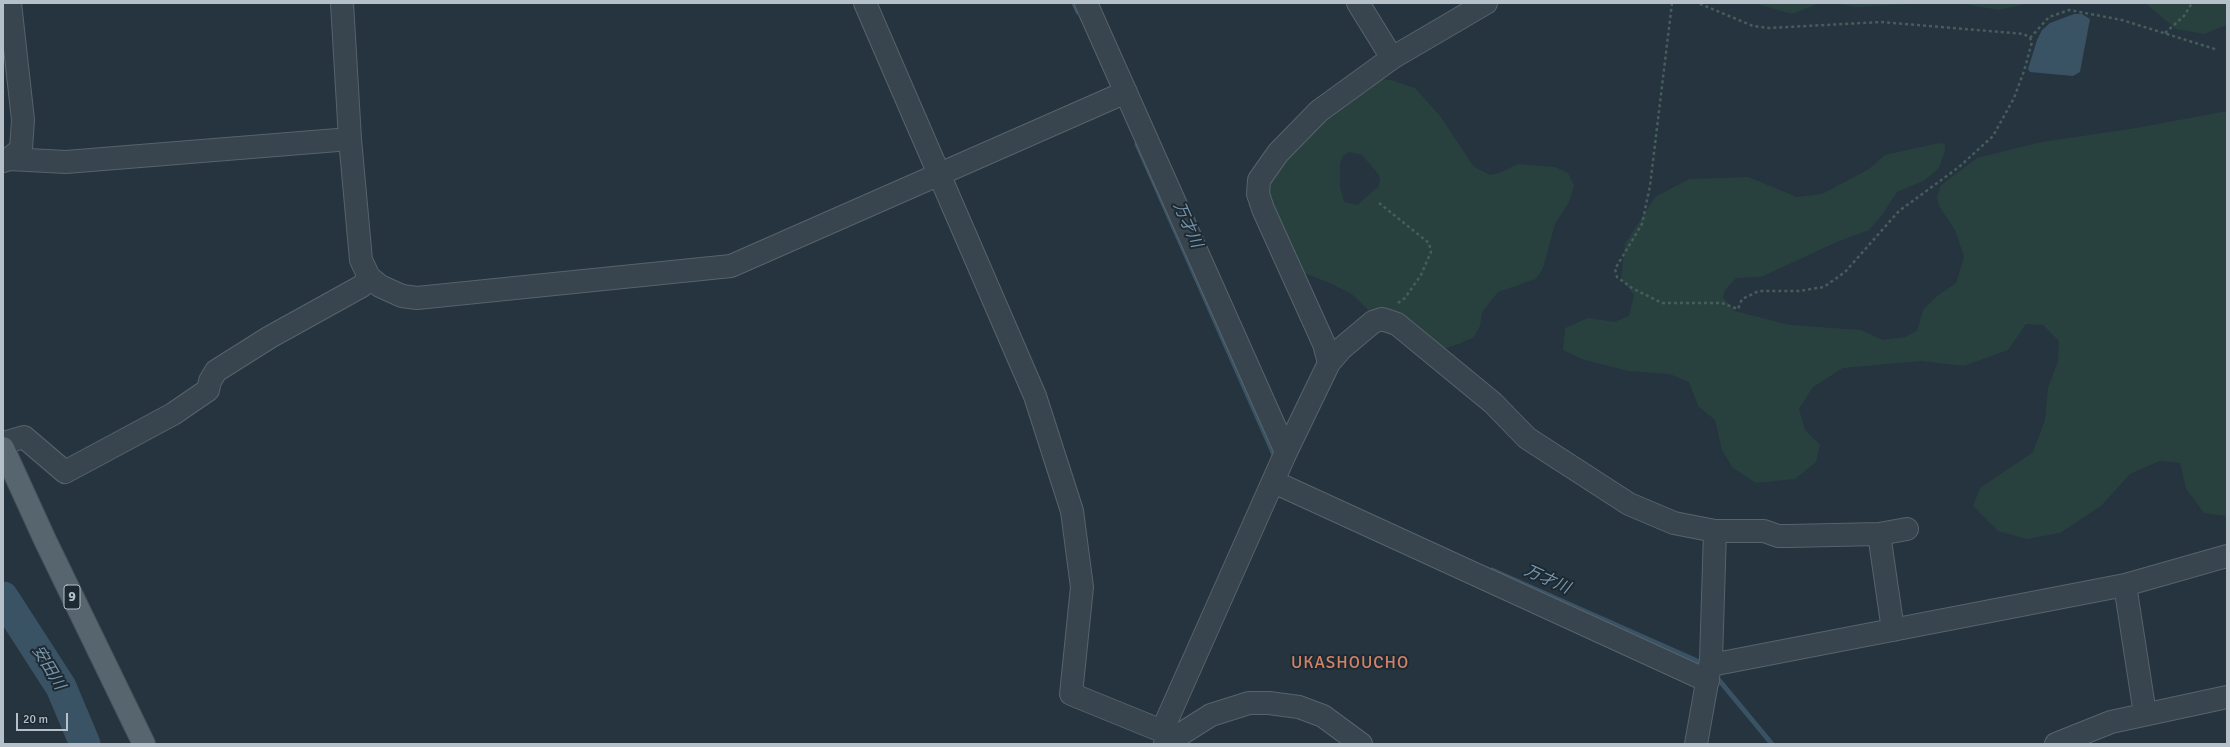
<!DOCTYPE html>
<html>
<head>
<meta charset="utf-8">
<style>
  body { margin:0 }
  #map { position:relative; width:2230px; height:747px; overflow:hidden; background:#25343e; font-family:Signika,sans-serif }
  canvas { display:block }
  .frame { position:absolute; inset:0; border:4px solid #b5c0c9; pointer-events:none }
  .scale { position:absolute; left:16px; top:713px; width:52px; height:18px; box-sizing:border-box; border:2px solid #b5c0c9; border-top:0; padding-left:5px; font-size:12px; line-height:14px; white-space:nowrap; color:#b5c0c9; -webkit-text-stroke:3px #1e2a33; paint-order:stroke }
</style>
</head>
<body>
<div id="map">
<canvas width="2230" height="747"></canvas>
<div class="frame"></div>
<div class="scale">20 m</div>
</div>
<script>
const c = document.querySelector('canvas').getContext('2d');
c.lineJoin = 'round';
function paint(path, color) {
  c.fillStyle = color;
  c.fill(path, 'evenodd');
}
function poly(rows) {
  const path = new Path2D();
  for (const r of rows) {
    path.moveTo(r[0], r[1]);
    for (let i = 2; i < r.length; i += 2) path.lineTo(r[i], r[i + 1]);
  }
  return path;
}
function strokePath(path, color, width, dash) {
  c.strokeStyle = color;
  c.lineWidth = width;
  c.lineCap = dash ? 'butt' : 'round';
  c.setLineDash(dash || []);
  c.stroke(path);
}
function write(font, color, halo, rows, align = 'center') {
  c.font = font + ' Signika,"Noto Sans JP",sans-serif';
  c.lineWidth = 4;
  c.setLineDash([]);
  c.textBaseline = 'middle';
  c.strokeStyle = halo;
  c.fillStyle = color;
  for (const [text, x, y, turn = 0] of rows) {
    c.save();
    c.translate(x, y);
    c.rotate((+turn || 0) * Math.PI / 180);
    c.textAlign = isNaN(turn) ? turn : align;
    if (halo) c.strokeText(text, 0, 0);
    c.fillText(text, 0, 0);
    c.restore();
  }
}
paint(poly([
  [1754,3,1820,3,1792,14],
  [1832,3,1931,3,1857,7],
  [1958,3,2030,3,1999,10],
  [2145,3,2227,3,2227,25,2204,34,2176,29],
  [1377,79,1391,80,1415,88,1440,116,1474,167,1490,175,1499,173,1518,164,1555,167,1568,173,1574,186,1569,202,1555,224,1543,268,1536,279,1498,292,1482,312,1480,326,1474,337,1459,344,1443,349,1371,313,1353,295,1332,284,1299,271,1267,193,1272,179,1293,145],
  [1349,152,1362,155,1379,175,1380,180,1378,187,1357,205,1344,202,1340,187,1340,164,1343,156],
  [2227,111,2227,516,2204,513,2186,489,2180,463,2159,461,2130,474,2101,506,2060,533,2027,539,1998,531,1973,506,1980,488,2033,452,2045,420,2048,388,2058,361,2059,341,2043,325,2026,324,2008,350,1964,366,1921,361,1843,368,1813,387,1799,409,1805,430,1820,445,1816,462,1795,479,1756,483,1732,467,1722,450,1715,420,1698,406,1689,382,1670,374,1628,371,1582,359,1563,350,1565,328,1588,318,1614,322,1629,316,1634,295,1621,279,1625,244,1655,197,1689,179,1748,177,1797,197,1822,194,1869,169,1885,155,1939,143,1945,144,1945,150,1939,168,1925,180,1897,192,1882,215,1869,230,1837,242,1761,277,1736,278,1725,290,1723,297,1735,311,1790,325,1861,330,1883,340,1905,337,1917,331,1923,310,1937,296,1956,283,1964,257,1955,230,1939,206,1937,197,1941,185,1977,158,2042,142,2136,128]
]), '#28413f');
paint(poly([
  [2074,14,2082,14,2090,19,2080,72,2073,76,2030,72,2028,69,2037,40,2042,30,2050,23]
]), '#395365');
strokePath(poly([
  [1074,3,1078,12],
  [1137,144,1275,457],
  [1492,570,1704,664],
  [1714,674,1772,744]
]), '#395365', 5);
strokePath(poly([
  [3,597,61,687,85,744]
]), '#395365', 31);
const minor = poly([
  [342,3,350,139,361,260,369,277,380,286,402,296,417,298,731,266,1126,92],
  [865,3,1035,396,1072,511,1082,587,1071,694,1162,731,1168,742],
  [1086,3,1286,452],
  [1358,3,1392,58],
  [9,159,21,149,23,120,10,3],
  [3,161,9,159,66,162,350,139],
  [1329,363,1342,348,1373,322,1382,319,1397,324,1493,403,1527,438,1629,504,1674,523,1715,531],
  [3,443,24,437,65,472,173,414,208,390,210,381,216,371,270,337,362,286,369,277],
  [1274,482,1708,681],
  [1879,534,1907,529],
  [2125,585,2145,714],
  [1711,665,2125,585,2227,556],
  [1162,731,1286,452,1329,363,1324,344,1263,209,1258,194,1259,180,1278,153,1319,111,1392,58,1486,3],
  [1165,744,1211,715,1249,703,1269,703,1299,707,1323,716,1361,744],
  [1696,744,1711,660,1715,531,1764,531,1778,536,1789,536,1879,534,1893,630],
  [2056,744,2111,722,2227,697]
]);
const major = poly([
  [3,448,45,540,144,744]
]);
strokePath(minor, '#57636c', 24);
strokePath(major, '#45515a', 24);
strokePath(poly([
  [1672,3,1650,186,1642,224,1615,269,1617,277,1632,288,1662,303,1722,303,1738,309,1742,299,1759,291,1799,291,1824,287,1845,272,1899,211,1959,167,1993,136,2014,98,2024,71,2032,42,2030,38,2024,34,1881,22,1769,28,1753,26,1698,3],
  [2165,33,2184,16,2192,3],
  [2030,38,2049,17,2069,10,2122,20,2218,50],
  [1379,203,1429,243,1431,252,1421,275,1405,298,1398,303]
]), '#475d5c', 2.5, [3, 3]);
strokePath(minor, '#39454e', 22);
strokePath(major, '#57656e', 22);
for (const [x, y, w] of [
  [72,597,16]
]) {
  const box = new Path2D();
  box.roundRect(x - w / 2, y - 12, w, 24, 3);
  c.fillStyle = '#1e2a33';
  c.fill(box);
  strokePath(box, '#b5c0c9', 1);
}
write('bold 14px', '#b5c0c9', null, [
  ["9",72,597]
]);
write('italic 16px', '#7696ab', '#1e2a33', [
  ["万才川",1187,225,66],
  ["万才川",1547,580,24],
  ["安田川",48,668,59]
]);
c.letterSpacing = '1px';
write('17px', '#d38266', '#1e2a33', [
  ["UKASHOUCHO",1350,664]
]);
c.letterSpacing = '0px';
</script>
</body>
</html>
